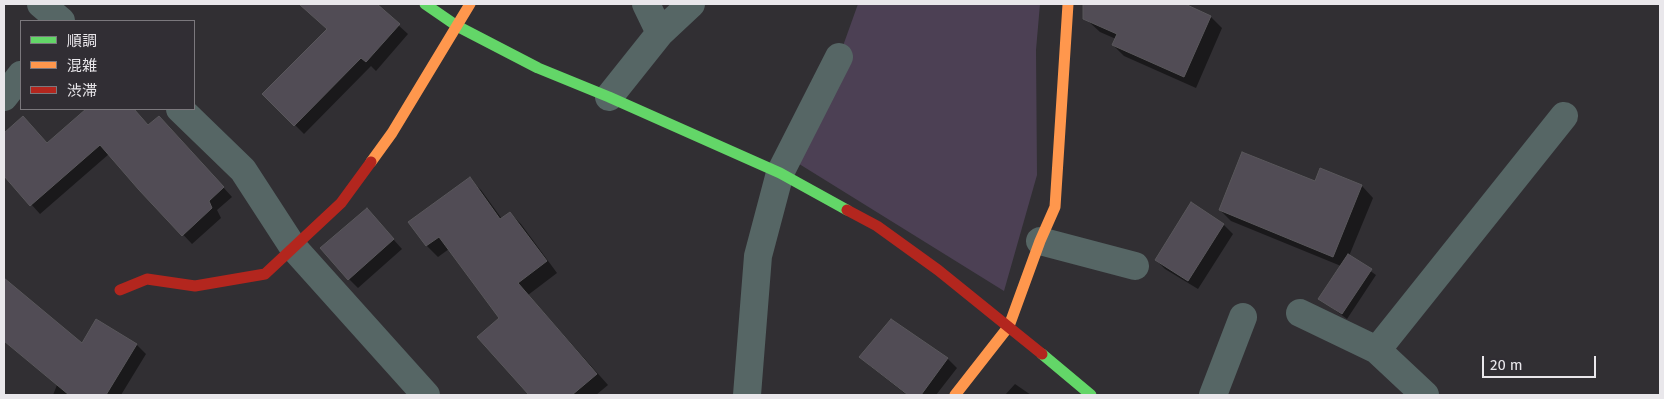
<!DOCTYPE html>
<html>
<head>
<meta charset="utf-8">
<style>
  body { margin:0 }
  #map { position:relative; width:1664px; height:399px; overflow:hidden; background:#312f33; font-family:"Fira Sans","Noto Sans JP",sans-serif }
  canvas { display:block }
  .frame { position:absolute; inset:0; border:5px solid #e9e7eb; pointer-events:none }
  .legend { position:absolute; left:20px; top:20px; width:175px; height:90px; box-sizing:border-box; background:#312e34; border:1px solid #7b787d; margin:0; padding:6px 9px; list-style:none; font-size:15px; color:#e9e7eb }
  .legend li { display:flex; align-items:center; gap:10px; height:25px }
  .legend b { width:25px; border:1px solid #7b787d }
  .scale { position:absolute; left:1482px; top:356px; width:114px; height:22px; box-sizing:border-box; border:2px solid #e9e7eb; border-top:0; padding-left:6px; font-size:15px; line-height:18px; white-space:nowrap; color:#e9e7eb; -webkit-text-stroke:4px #312e34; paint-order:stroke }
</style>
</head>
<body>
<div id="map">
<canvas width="1664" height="399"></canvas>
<div class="frame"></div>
<ul class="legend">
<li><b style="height:6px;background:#63d668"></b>順調</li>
<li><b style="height:6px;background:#ff974d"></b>混雑</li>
<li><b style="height:6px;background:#b3261e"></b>渋滞</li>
</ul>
<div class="scale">20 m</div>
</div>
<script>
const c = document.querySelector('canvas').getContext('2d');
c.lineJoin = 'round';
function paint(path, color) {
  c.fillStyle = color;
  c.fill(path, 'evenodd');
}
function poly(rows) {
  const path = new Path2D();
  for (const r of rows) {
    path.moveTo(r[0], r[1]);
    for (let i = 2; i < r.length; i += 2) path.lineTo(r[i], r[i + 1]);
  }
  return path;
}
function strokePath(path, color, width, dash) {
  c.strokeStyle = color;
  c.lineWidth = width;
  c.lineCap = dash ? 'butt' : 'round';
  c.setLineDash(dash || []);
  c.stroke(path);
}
paint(poly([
  [858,4,1040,4,1036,50,1037,175,1004,291,796,162,839,57]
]), '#4c4054');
paint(poly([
  [326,4,375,4,408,34,376,71,371,66,304,134,264,94,329,29,315,17],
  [1096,4,1182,4,1211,17,1222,28,1196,88,1124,56,1113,45,1116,39,1100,32,1088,21],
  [88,109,109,109,113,113,118,109,133,109,149,127,168,126,232,197,217,210,221,218,192,244,140,189,109,154,40,214,4,174,4,135,23,118,47,145],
  [1321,170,1362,186,1373,198,1349,256,1376,275,1347,319,1320,299,1341,266,1231,221,1220,210,1316,183],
  [469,179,481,190,502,219,510,213,521,224,557,273,528,295,608,385,596,395,530,395,479,337,500,318,449,249,438,257,427,246,410,223],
  [1191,204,1224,225,1233,234,1198,289,1165,269,1156,260],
  [367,210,402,249,358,288,349,279],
  [4,298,82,345,97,321,137,345,146,354,121,395,53,395,57,385,4,341],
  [891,320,948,359,957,368,936,395,907,395,870,366,861,357],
  [1015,384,1031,395,1005,395]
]), '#0007');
const building = poly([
  [299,4,377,4,400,24,366,62,361,58,294,126,262,94,327,29,299,4],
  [1083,4,1185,4,1211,16,1184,77,1112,45,1117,34,1083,19,1083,4],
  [86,109,134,109,148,125,159,116,224,187,209,201,212,208,182,236,139,190,100,145,30,206,4,176,4,133,23,116,47,143,86,109],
  [1242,152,1315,181,1320,168,1362,185,1333,257,1219,210,1242,152],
  [470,177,500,219,510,212,547,261,518,283,597,374,572,395,529,395,477,337,499,318,439,237,426,246,408,222,470,177],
  [1191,202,1224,224,1188,281,1155,260,1191,202],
  [367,208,394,239,348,280,320,248,367,208],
  [1348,254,1372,269,1342,314,1318,299,1348,254],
  [4,278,82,343,96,319,137,344,106,395,69,395,4,341,4,278],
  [891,319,948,358,921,395,908,395,859,357,891,319]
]);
paint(building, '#514c55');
strokePath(building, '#59575b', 1);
strokePath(poly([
  [41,4,61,21],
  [660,33,691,4],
  [4,97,21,75],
  [609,97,660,33,646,4],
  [180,109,243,170,293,247,426,395],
  [1040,241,1135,266],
  [1300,313,1377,350],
  [747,395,758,256,780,173,839,57],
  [1213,395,1243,317],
  [1425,395,1377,350,1564,116]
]), '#566665', 28);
strokePath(poly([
  [425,4,457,26,538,68,609,97,780,173,847,210],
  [1042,354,1091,395]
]), '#63d668', 11);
strokePath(poly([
  [371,162,392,133,470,4],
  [955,395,1009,326,1040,241,1055,207,1068,4]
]), '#ff974d', 11);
strokePath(poly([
  [847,210,877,226,938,270,1042,354],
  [120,290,147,279,195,286,265,274,341,203,371,162]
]), '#b3261e', 11);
</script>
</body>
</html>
